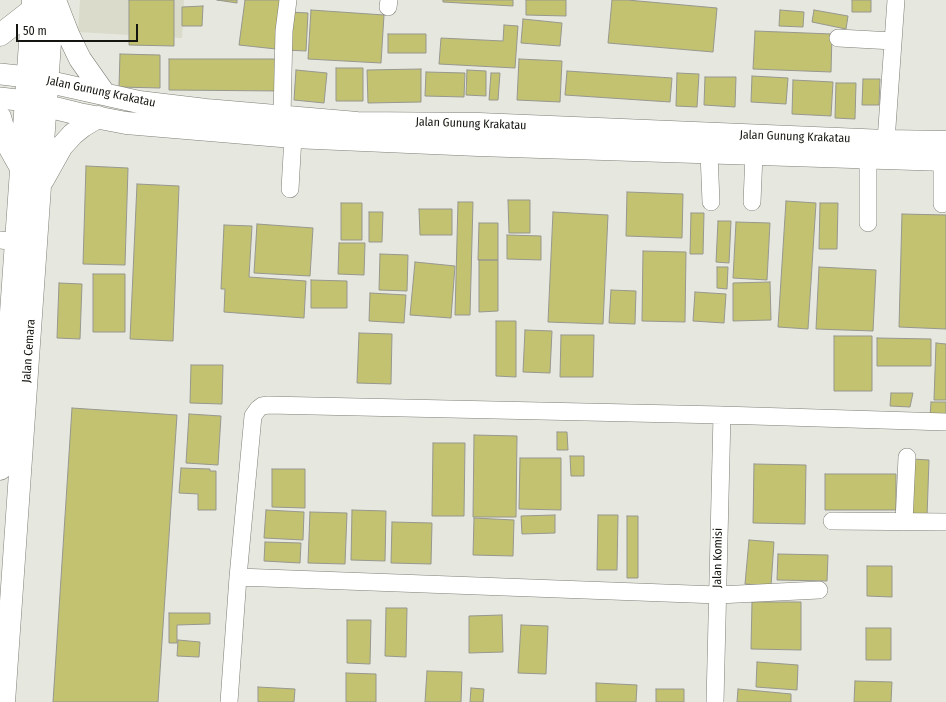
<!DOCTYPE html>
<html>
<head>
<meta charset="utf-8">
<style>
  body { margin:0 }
  #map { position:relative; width:946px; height:702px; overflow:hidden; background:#e6e7de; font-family:"Fira Sans Condensed",sans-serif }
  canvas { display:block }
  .scale { position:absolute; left:16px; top:24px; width:122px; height:18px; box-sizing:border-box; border:2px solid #141411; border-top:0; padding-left:5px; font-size:12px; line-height:14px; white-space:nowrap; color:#141411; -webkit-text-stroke:3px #fffffe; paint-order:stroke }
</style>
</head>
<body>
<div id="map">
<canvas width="946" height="702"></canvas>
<div class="scale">50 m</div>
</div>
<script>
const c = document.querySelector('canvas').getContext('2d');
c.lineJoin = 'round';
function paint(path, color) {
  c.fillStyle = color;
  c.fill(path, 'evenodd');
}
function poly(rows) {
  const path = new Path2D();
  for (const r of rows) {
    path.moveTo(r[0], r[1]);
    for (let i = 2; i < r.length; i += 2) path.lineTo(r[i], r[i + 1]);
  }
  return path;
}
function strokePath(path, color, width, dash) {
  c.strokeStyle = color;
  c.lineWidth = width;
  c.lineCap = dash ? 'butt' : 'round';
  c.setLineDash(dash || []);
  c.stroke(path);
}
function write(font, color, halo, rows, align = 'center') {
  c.font = font + ' "Fira Sans Condensed",sans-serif';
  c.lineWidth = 3;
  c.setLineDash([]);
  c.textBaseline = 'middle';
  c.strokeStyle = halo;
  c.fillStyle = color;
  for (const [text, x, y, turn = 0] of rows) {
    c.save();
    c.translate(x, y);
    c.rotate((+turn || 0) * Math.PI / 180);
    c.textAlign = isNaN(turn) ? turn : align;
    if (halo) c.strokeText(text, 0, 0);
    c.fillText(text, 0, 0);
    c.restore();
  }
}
paint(poly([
  [80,0,184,0,182,38,78,32]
]), '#dadbcb');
const building = poly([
  [129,0,174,0,174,46,129,45,129,0],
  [217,0,237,0,237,3,217,0],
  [245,0,281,0,276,49,239,45,245,0],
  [443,0,513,0,513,6,443,2,443,0],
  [526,0,566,0,566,16,526,15,526,0],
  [612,0,627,0,717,8,713,52,608,43,612,0],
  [852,0,871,0,871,12,852,12,852,0],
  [203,6,202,26,182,26,182,7,203,6],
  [311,10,384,15,381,63,308,59,311,10],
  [780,10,804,12,803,27,779,26,780,10],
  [814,10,848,16,846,29,812,22,814,10],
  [288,12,308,13,306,51,285,50,288,12],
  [523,19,562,23,560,46,521,43,523,19],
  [504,25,518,26,515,68,439,64,441,38,503,41,504,25],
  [755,31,832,34,831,72,753,69,755,31],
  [388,34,426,34,426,53,388,53,388,34],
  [120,54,160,55,160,88,119,87,120,54],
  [169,59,281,59,281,91,169,90,169,59],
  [519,59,562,61,560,102,517,100,519,59],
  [336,68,363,68,363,101,336,101,336,68],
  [421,69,421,102,368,103,367,70,421,69],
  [296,70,327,73,324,103,294,100,296,70],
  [467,70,486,71,486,96,466,95,467,70],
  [567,71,672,78,670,102,565,95,567,71],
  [426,72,465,73,464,97,425,96,426,72],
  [491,73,500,73,498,100,489,100,491,73],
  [677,73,699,74,697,107,676,106,677,73],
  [752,76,788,78,786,104,751,102,752,76],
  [705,77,736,77,735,107,704,105,705,77],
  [863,79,880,79,879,105,862,105,863,79],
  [793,80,833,82,831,116,792,114,793,80],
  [836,83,856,83,855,119,835,118,836,83],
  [86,166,128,168,125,265,83,264,86,166],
  [137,184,179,186,173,341,130,339,137,184],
  [627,192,683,194,682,238,626,236,627,192],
  [508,200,530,200,530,233,509,233,508,200],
  [786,201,816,203,808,329,778,327,786,201],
  [458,202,473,202,470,315,455,315,458,202],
  [341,203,362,203,362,240,341,240,341,203],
  [820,203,838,203,837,249,819,249,820,203],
  [419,209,452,209,452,235,420,235,419,209],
  [369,212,383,212,382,242,369,242,369,212],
  [553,212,608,215,603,324,548,322,553,212],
  [691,213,704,213,703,254,690,254,691,213],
  [902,214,946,215,946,329,899,327,902,214],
  [718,221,731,221,729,263,716,262,718,221],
  [736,222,770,223,767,280,733,278,736,222],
  [479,223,498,223,498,260,478,260,479,223],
  [257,224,313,228,310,276,254,273,257,224],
  [224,225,252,226,249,277,306,281,304,318,224,312,225,289,221,289,224,225],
  [507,235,541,236,541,260,507,259,507,235],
  [339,243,365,243,364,275,338,274,339,243],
  [643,251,686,252,685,322,642,321,643,251],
  [380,254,408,255,407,291,379,290,380,254],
  [479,260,498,260,498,311,479,312,479,260],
  [415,262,455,266,451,318,410,315,415,262],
  [717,267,728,267,727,289,717,288,717,267],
  [819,267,876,270,873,331,816,329,819,267],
  [93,274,125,274,125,332,93,332,93,274],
  [311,280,347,281,347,308,311,308,311,280],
  [770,282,771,320,733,321,733,283,770,282],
  [59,283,82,284,80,339,57,338,59,283],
  [611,290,636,291,635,324,609,323,611,290],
  [695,292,726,294,724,323,693,321,695,292],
  [370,293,406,295,404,323,369,321,370,293],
  [496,321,516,321,516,377,496,376,496,321],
  [525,330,552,331,550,373,523,372,525,330],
  [359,333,392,334,391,384,357,383,359,333],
  [561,335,594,335,593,377,560,377,561,335],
  [834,336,872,336,872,391,834,391,834,336],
  [877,338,931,339,931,366,877,366,877,338],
  [936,343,946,344,946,400,934,400,936,343],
  [191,365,223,365,222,404,190,403,191,365],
  [891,393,913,393,910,407,890,406,891,393],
  [931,402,946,402,946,419,930,418,931,402],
  [72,408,177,415,158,702,53,702,72,408],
  [189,414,221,416,218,465,186,463,189,414],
  [557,432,567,432,568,450,557,450,557,432],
  [474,435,517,436,516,517,473,517,474,435],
  [433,443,465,443,464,516,432,516,433,443],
  [570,456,584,456,584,476,571,476,570,456],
  [520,458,561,458,561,510,519,509,520,458],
  [912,459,929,460,927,517,910,516,912,459],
  [754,464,806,465,805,524,753,523,754,464],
  [181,468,210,469,210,471,216,471,216,510,198,510,198,494,179,493,181,468],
  [272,469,305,469,305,508,272,507,272,469],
  [825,474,896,474,896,510,825,510,825,474],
  [266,510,304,512,303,540,264,538,266,510],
  [352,510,386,511,385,561,351,560,352,510],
  [310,512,347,513,345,564,308,563,310,512],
  [555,515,555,533,522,534,521,516,555,515],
  [598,515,618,515,617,570,597,570,598,515],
  [627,516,638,516,638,578,627,578,627,516],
  [474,518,514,520,513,556,473,555,474,518],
  [392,522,432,523,431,564,391,563,392,522],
  [749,540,774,542,771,586,745,584,749,540],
  [265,542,301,543,300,563,264,561,265,542],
  [778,554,828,555,827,581,777,580,778,554],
  [867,566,892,566,892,597,867,596,867,566],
  [752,602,801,602,801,650,751,649,752,602],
  [386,608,407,608,406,657,385,656,386,608],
  [169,613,210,613,210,624,177,625,177,643,169,643,169,613],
  [502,615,503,652,469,653,469,616,502,615],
  [347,620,371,620,370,664,347,663,347,620],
  [521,625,548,626,546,674,518,673,521,625],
  [866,628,891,628,891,660,866,660,866,628],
  [178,640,200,642,199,657,177,656,178,640],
  [757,662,798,665,797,690,756,687,757,662],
  [427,671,462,672,461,702,425,702,427,671],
  [346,673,376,674,376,702,346,702,346,673],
  [855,681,892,682,891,702,854,702,855,681],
  [596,683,637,685,636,702,596,702,596,683],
  [258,687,295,689,294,702,258,702,258,687],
  [471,688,484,689,483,702,470,702,471,688],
  [656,689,684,689,684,702,656,702,656,689],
  [738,689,791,694,791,702,737,702,738,689]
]);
paint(building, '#c2c271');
strokePath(building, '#97978f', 1);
const minor = poly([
  [388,7,389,0],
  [838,38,893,41],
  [282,116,284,31,288,0],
  [886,141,896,0],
  [709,153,711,202],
  [868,158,868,223],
  [942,160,942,204],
  [290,189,293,137],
  [752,202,754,154],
  [0,240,16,242],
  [832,521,946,522],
  [904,522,907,457],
  [238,577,718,595,819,590],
  [229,702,238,577,253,416,258,409,262,406,268,405,722,415,946,422],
  [715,702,722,415]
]);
const major = poly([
  [0,74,27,77],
  [0,98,26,101]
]);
const highway = poly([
  [56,3,68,34,80,59,104,93],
  [0,35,32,10],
  [27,77,139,102,206,110,357,123,479,124,886,141,946,142],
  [26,101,79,114,126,123,293,137,478,145,946,160],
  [0,117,8,145,21,168],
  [43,180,62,146,73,134,83,126,98,117],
  [0,469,33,0],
  [4,702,53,0]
]);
strokePath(minor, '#7f7f78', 18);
strokePath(major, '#7f7f78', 22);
strokePath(highway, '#7f7f78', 23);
strokePath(minor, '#fff', 17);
strokePath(major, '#fff', 21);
strokePath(highway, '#fff', 22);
write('12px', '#141411', '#fffffe', [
  ["Jalan Gunung Krakatau",101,92,12],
  ["Jalan Gunung Krakatau",471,124,2],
  ["Jalan Gunung Krakatau",795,137,2],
  ["Jalan Cemara",29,351,-86],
  ["Jalan Komisi",718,558,-89]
]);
</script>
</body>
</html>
